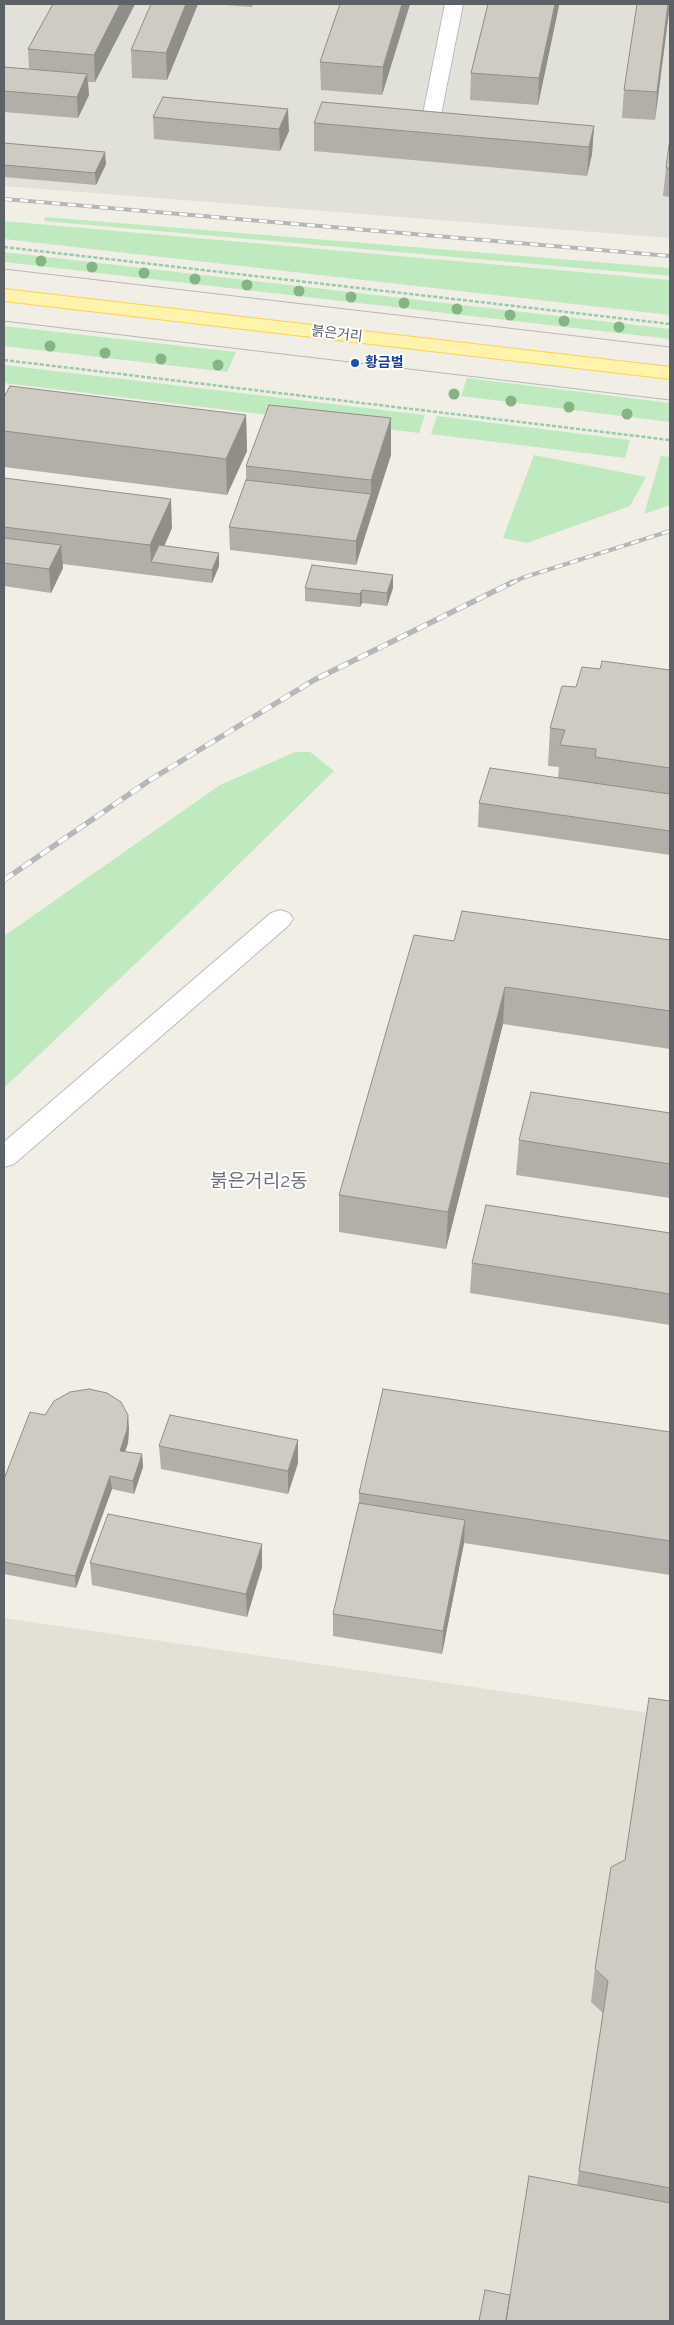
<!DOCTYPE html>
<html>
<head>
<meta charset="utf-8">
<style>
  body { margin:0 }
  #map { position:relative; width:674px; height:2325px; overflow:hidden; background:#f0eee5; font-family:Raleway,sans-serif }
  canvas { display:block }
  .frame { position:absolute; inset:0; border:5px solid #5c6167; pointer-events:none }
</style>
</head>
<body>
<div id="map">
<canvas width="674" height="2325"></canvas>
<div class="frame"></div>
</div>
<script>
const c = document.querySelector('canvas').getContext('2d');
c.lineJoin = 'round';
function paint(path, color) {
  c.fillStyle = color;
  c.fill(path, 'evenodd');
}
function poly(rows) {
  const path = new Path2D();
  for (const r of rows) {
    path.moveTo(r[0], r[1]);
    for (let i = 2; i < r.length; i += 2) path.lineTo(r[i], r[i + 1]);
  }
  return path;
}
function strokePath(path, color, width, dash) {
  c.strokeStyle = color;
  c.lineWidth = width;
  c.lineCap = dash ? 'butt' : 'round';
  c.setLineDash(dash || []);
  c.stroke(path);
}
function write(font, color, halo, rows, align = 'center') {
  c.font = font + ' Raleway,"Noto Sans KR",sans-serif';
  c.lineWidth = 4;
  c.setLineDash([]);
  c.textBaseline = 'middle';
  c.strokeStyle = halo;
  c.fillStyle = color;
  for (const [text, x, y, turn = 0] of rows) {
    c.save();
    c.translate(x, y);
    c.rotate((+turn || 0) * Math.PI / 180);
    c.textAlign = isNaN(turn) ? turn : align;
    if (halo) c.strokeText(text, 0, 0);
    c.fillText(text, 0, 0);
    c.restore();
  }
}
paint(poly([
  [4,4,670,4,670,238,4,186]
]), '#e1e0d9');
paint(poly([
  [4,1618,670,1716,670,2321,4,2321]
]), '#e3e0d5');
paint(poly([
  [45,217,670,268,670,276,44,221],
  [4,221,670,280,670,315,4,239],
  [4,252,670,329,670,339,4,262],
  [4,326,236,352,227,372,4,346],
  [4,365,425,415,419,433,4,383],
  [467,378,670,403,670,422,461,396],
  [437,416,630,440,625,458,431,434],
  [534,455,646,477,630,506,527,543,503,538],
  [661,456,670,457,670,505,644,514],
  [295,752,310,752,334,771,189,913,4,1088,4,936,220,785]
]), '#bfeac0');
const minor = poly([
  [445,4,463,4,439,124,436,128,430,129,424,128,421,124,445,4],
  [280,910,289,913,293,919,289,925,14,1164,4,1167,4,1142,271,913,280,910]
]);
const major = poly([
  [4,289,670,367,670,379,4,301,4,289]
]);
strokePath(minor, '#b9bdc2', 2);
strokePath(major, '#ffd24f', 2);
strokePath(poly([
  [4,247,670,324],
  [4,360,670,440]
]), '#96cca8', 2.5, [4, 2]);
paint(minor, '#fff');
paint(major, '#fff4ab');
strokePath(poly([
  [4,269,670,347],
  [4,321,670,400]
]), '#b6b7b8', 1);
const railFar1 = poly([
  [4,199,670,256],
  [510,584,522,578,670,531]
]);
const rail = poly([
  [4,880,150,780,314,680,513,582]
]);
strokePath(railFar1, '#b6b7b8', 4);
strokePath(rail, '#b6b7b8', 5.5);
strokePath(railFar1, '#fff', 2.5, [8]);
strokePath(rail, '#fff', 4, [11]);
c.fillStyle = '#84b583';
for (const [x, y] of [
  [41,261],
  [92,267],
  [144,273],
  [195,279],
  [247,285],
  [299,291],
  [351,297],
  [404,303],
  [457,309],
  [510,315],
  [564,321],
  [619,327],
  [50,346],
  [105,353],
  [161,359],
  [218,365],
  [454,394],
  [511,401],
  [569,407],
  [627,414]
]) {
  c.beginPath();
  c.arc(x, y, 5.5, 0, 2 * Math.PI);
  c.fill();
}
paint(poly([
  [53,4,135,4,95,82,88,82,89,95,78,118,4,112,4,67,29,69,28,49],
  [198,4,167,80,132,78,131,50],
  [212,4,253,4,252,7],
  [340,4,410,4,382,95,321,90,320,62],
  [488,4,559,4,538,105,470,100,471,73],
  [637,4,670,4,655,120,622,118,624,90],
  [163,97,289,131,280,151,154,139,153,117],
  [314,123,594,126,592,154,587,176,314,151],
  [4,143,106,164,96,185,4,177],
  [670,145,670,197,663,196,666,168],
  [4,397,246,415,247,451,227,495,4,467],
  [391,455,356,565,230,550,229,527,246,480,246,466],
  [4,478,172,528,164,546,219,566,212,583,63,564,63,568,51,593,4,586],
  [305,588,393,588,387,606,362,603,360,607,305,601],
  [600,669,670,670,670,855,478,827,479,803,558,778,559,767,548,766,550,728,576,687],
  [670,940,670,1049,503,1024,446,1249,339,1232,339,1195,454,941],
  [670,1113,670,1198,516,1175,519,1140],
  [670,1233,670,1325,470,1293,472,1263],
  [45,1415,129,1428,128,1443,125,1452,142,1454,143,1467,134,1494,112,1489,76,1588,4,1574,4,1479],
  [670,1432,670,1575,464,1543,442,1654,333,1636,333,1614,359,1503,359,1493],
  [159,1446,298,1463,288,1494,161,1469],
  [262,1544,262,1567,247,1617,92,1585,90,1563],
  [670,1701,670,2321,510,2295,577,2185,603,2013,591,2002,595,1969,625,1860]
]), '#b1afa8');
paint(poly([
  [120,4,135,4,95,82,94,55],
  [186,4,198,4,167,80,166,53],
  [402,4,410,4,382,95,383,67],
  [555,4,559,4,559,6,538,105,539,78],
  [668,4,670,4,655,120,657,92],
  [87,74,89,95,78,118,77,97],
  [288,109,289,131,280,151,279,129],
  [594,126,592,154,587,176,589,147],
  [105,152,106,164,96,185,95,173],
  [246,415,247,451,227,495,226,459],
  [391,418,391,455,371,517,371,480],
  [371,494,371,517,356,565,356,541],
  [171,499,172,528,157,563,151,562,150,545],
  [61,545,63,568,51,593,49,569],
  [219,553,219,566,212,583,212,570],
  [393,575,393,588,387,606,387,593],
  [362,590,362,603,360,607,360,594],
  [505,987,503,1024,446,1249,448,1212],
  [128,1415,129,1428,128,1443,121,1464,120,1451],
  [298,1440,298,1463,288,1494,288,1471],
  [142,1454,143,1467,134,1494,133,1481],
  [110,1476,112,1489,76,1588,75,1576],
  [465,1520,464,1543,442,1654,443,1631],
  [262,1544,262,1567,247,1617,246,1594]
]), '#908e88');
const building = poly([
  [53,4,120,4,94,55,28,49,53,4],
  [151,4,186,4,166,53,131,50,151,4],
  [340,4,402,4,383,67,320,62,340,4],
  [488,4,555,4,539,78,471,73,488,4],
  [637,4,668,4,657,92,624,90,637,4],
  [4,67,87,74,77,97,4,91,4,67],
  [163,97,288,109,279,129,153,117,163,97],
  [322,102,594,126,589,147,314,123,322,102],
  [4,143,105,152,95,173,4,165,4,143],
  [669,145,670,145,670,168,666,168,669,145],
  [10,386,246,415,226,459,4,431,4,397,10,386],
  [269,405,391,418,371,480,246,466,269,405],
  [4,478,171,499,150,545,4,527,4,478],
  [246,480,371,494,356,541,229,527,246,480],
  [4,538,61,545,49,569,4,563,4,538],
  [159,545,219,553,212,570,151,562,159,545],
  [312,565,393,575,387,593,362,590,360,594,305,588,312,565],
  [602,661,670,670,670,768,595,757,596,749,560,745,565,730,550,728,562,686,576,687,582,667,600,669,602,661],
  [490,768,670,794,670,831,479,803,490,768],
  [462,911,670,940,670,1011,505,987,448,1212,339,1195,414,935,454,941,462,911],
  [531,1092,670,1113,670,1164,519,1140,531,1092],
  [486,1205,670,1233,670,1294,472,1263,486,1205],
  [89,1389,107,1393,121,1402,128,1415,127,1430,120,1451,142,1454,133,1481,110,1476,75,1576,4,1562,4,1479,30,1412,45,1415,54,1401,70,1392,89,1389],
  [383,1389,670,1432,670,1541,359,1493,383,1389],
  [170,1415,298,1440,288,1471,159,1446,170,1415],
  [359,1503,465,1520,443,1631,333,1614,359,1503],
  [108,1514,262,1544,246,1594,90,1563,108,1514],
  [649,1698,670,1701,670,2188,579,2171,608,1981,595,1969,611,1867,625,1860,649,1698],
  [529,2176,670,2203,670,2321,506,2321,529,2176],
  [485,2290,510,2295,506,2321,479,2321,485,2290]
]);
paint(building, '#cecbc3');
strokePath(building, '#908e88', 1);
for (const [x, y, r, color] of [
  [355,363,5,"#1a4fb4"]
]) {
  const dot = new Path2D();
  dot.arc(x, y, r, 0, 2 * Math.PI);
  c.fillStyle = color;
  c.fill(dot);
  strokePath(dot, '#fff', 2);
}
write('14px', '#5c6167', '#fff', [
  ["붉은거리",337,334,7]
]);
write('bold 14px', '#164399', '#fff', [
  ["황금벌",365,363]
], 'left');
write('19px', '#6d7379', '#fff', [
  ["붉은거리2동",259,1181]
]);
</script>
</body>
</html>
